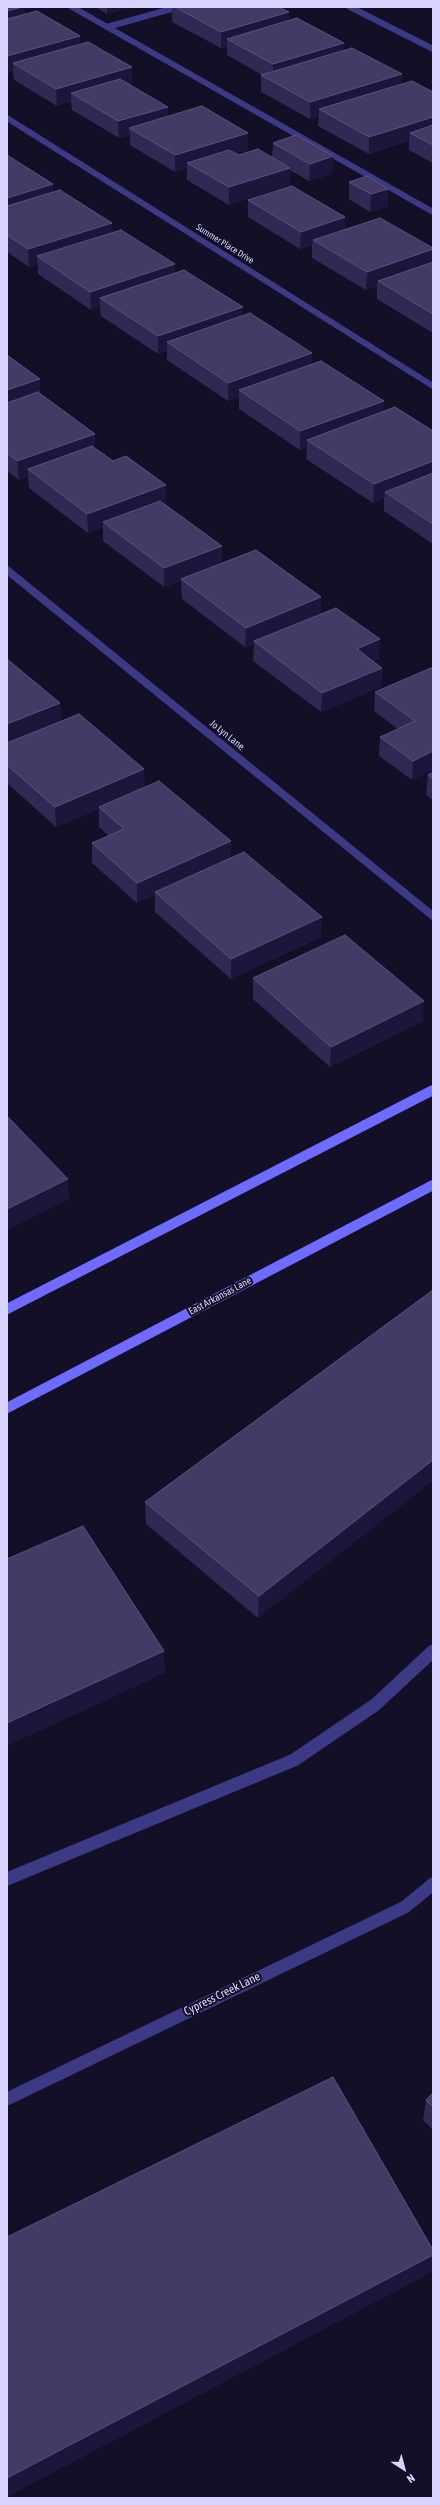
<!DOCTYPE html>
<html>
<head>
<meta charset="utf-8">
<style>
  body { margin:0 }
  #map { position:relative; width:440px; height:2505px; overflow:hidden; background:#130f26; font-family:"Asap Condensed",sans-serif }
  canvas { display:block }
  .frame { position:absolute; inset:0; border:8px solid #d9d4ff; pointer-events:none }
  .north { position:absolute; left:384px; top:2449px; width:40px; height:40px; -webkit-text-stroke:3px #130f26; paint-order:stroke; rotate:144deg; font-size:11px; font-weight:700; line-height:16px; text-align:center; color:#d9d4ff }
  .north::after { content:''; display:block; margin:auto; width:14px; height:18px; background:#d9d4ff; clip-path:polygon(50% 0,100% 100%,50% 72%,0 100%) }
</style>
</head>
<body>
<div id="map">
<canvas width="440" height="2505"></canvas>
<div class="frame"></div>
<div class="north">N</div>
</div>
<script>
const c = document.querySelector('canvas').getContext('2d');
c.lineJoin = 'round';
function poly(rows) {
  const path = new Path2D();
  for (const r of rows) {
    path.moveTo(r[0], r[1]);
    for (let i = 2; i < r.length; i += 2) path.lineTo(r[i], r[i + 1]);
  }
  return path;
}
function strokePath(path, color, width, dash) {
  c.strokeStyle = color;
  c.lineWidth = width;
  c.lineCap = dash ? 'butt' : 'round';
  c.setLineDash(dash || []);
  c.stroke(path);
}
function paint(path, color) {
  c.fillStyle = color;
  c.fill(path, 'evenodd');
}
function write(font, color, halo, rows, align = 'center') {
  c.font = font + ' "Asap Condensed",sans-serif';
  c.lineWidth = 4;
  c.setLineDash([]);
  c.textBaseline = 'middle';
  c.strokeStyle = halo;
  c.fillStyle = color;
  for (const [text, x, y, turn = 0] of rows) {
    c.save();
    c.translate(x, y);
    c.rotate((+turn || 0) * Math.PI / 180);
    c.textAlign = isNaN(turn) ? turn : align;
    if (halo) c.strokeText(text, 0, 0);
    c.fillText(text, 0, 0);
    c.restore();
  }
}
strokePath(poly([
  [72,7,433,212],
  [107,27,178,7]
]), '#3d3a85', 6);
strokePath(poly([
  [7,1879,294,1760,375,1705,433,1651],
  [7,2099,405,1907,433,1884]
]), '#3d3a85', 13);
strokePath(poly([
  [350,7,433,49],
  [7,118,433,386]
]), '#3d3a85', 6);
strokePath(poly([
  [7,570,433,916]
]), '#3d3a85', 8);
strokePath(poly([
  [7,1309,433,1090],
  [7,1408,433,1185]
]), '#6f6bff', 10);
paint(poly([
  [24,7,25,15,80,44,132,84,130,84,168,117,248,150,236,153,239,155,272,158,273,143,333,156,332,174,309,181,290,170,290,185,229,205,187,180,187,168,175,172,130,145,130,135,119,138,72,110,71,101,57,106,14,80,13,71,7,73],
  [95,7,132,7,107,14],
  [172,7,279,7,289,12,289,21,344,50,402,74,401,84,433,92,433,163,409,150,409,141,369,154,318,126,319,116,310,119,261,92,261,75,262,75,227,55,227,47,221,48,172,22],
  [7,155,53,192,112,233,175,264,175,273,243,316,312,364,384,401,383,412,433,431,433,544,384,511,384,499,373,503,306,459,307,448,300,450,239,409,239,397,228,401,167,360,167,351,158,354,101,316,100,306,91,310,38,274,38,265,29,267,7,252],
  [349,182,388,189,388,206,370,212,349,199],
  [248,200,345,217,345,229,433,248,433,333,377,299,377,286,366,290,312,258,312,245,300,249,248,217],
  [7,355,40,379,40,394,95,448,166,504,165,504,222,564,321,597,321,614,379,659,373,661,382,668,381,687,321,712,253,661,254,644,245,647,182,599,181,581,164,587,103,541,103,527,88,533,29,488,28,476,19,480,7,471],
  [7,659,60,703,61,721,145,787,231,858,321,937,231,979,155,912,155,895,137,903,92,863,92,843,109,836,99,827,99,809,56,827,7,783],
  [433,669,412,780,379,756,380,737,398,729,374,711,375,692],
  [433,772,433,800,426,795,428,775],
  [253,978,423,1021,330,1067,253,999],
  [433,1290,258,1618,146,1524,145,1502],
  [433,2093,433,2130,423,2120,426,2100]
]), '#312854');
paint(poly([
  [22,7,24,7,25,23,7,28,7,11],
  [107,7,132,7,107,14],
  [289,12,289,29,227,39,227,47,221,48,221,32],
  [80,36,80,52,13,63,13,71,7,73,7,56],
  [344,43,344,59,273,81,273,64],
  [132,67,132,84,80,99,71,93,71,101,57,106,56,89],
  [402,74,401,91,319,109,319,116,310,119,310,102],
  [168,107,168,124,129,128,130,135,119,138,118,121],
  [433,117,433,134,410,133,409,141,369,154,369,137],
  [248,133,248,150,194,166,187,163,187,168,175,172,175,155],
  [333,156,332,174,309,181,310,164],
  [290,168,290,185,229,205,229,187],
  [53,184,53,201,7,216,7,198],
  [388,189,388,206,370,212,371,194],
  [345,217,345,235,313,240,312,245,300,249,301,232],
  [112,223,113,241,37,256,38,265,29,267,28,249],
  [433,249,433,267,378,281,377,286,366,290,367,272],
  [175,264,175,282,100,298,100,306,91,310,90,292],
  [243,307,242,325,167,342,167,351,158,354,158,336],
  [312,353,312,371,239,390,239,397,228,401,228,383],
  [40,379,40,397,7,409,7,390],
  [384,401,383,419,307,440,307,448,300,450,300,431],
  [95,434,95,452,28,469,28,476,19,480,17,461],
  [433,461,433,480,385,492,384,499,373,503,374,484],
  [166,485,166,504,107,526,103,522,103,527,88,533,87,514],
  [222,546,222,565,181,579,181,581,164,587,164,568],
  [321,597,321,617,254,641,254,644,245,647,246,628],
  [380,639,379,659,356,669,357,649],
  [382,668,381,687,321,712,322,693],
  [60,703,61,722,7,744,7,724],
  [433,751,433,771,412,780,413,761],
  [144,769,145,789,99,807,99,809,56,827,55,807],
  [231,841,231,861,155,892,155,895,137,903,137,883],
  [322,917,321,937,231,979,231,959],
  [424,1001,423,1021,330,1067,331,1047],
  [68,1179,69,1199,7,1230,7,1209],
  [433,1460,433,1481,258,1618,259,1596],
  [164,1651,165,1673,7,1746,7,1723],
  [433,2255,432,2272,7,2497,7,2478]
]), '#1d163a');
const building = poly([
  [7,7,22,7,7,11,7,7],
  [175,7,279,7,289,12,221,32,175,7],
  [37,11,80,36,7,56,7,19,37,11],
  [297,18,344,43,273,64,227,39,297,18],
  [88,42,132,67,56,89,13,63,88,42],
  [352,48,402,74,310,102,261,75,352,48],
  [120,79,168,107,118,121,71,93,120,79],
  [412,81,433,92,433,117,369,137,319,109,412,81],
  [202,106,248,133,175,155,129,128,202,106],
  [433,125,433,145,410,133,433,125],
  [296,135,333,156,310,164,273,143,296,135],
  [258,149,290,168,229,187,187,163,229,150,239,155,258,149],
  [7,155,53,184,7,198,7,155],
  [367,176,388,189,371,194,349,182,367,176],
  [292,186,345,217,301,232,248,200,292,186],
  [60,190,112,223,28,249,7,235,7,206,60,190],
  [380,218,433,248,433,249,367,272,313,240,380,218],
  [121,230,175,264,90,292,37,256,121,230],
  [433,262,433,314,378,281,433,262],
  [184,270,243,307,158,336,100,298,184,270],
  [250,313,312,353,228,383,167,342,250,313],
  [7,355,40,379,7,390,7,355],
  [321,361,384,401,300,431,239,390,321,361],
  [38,392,95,434,17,461,7,453,7,403,38,392],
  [395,407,433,431,433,461,374,484,307,440,395,407],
  [92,446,113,461,126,456,166,485,87,514,28,469,92,446],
  [433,473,433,524,385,492,433,473],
  [160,501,222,546,164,568,103,522,160,501],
  [256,550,321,597,246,628,181,579,256,550],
  [336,608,380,639,357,649,382,668,322,693,254,641,336,608],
  [7,659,60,703,7,724,7,659],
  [431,668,433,669,433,751,413,761,380,737,415,721,375,692,431,668],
  [79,714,144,769,55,807,7,765,7,743,79,714],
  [433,772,433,779,428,775,433,772],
  [159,781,231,841,137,883,92,843,124,829,99,807,159,781],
  [244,852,322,917,231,959,155,892,244,852],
  [345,935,424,1001,331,1047,253,978,345,935],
  [7,1116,68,1179,7,1209,7,1116],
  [433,1290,433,1460,259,1596,145,1502,433,1290],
  [83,1526,164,1651,7,1723,7,1559,83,1526],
  [333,2077,433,2250,433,2255,7,2478,7,2237,333,2077],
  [433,2093,433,2107,426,2100,433,2093]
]);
paint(building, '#433a66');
strokePath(building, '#5a527e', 1);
write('9px', '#d9d4ff', '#130f26', [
  ["Summer Place Drive",225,244,32]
]);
write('10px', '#d9d4ff', '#130f26', [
  ["Jo Lyn Lane",227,735,39],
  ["East Arkansas Lane",220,1296,-28]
]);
write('12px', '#d9d4ff', '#130f26', [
  ["Cypress Creek Lane",222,1994,-26]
]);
</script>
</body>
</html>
